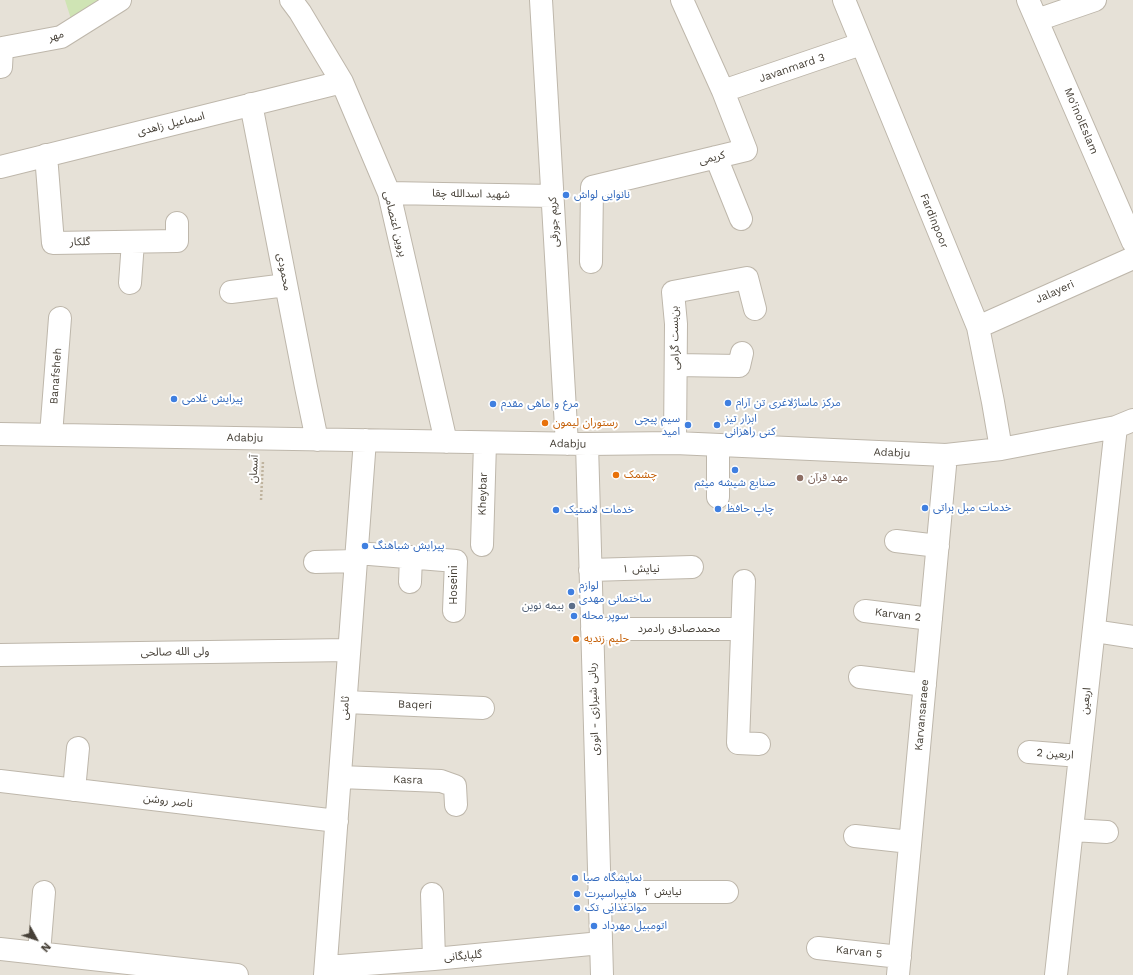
<!DOCTYPE html>
<html>
<head>
<meta charset="utf-8">
<style>
  body { margin:0 }
  #map { position:relative; width:1133px; height:975px; overflow:hidden; background:#f3f0e8; font-family:"Work Sans",sans-serif }
  canvas { display:block }
  .north { position:absolute; left:16px; top:919px; width:40px; height:40px; -webkit-text-stroke:3px #fff; paint-order:stroke; rotate:130deg; font-size:11px; font-weight:700; line-height:16px; text-align:center; color:#464037 }
  .north::after { content:''; display:block; margin:auto; width:14px; height:18px; background:#464037; clip-path:polygon(50% 0,100% 100%,50% 72%,0 100%) }
</style>
</head>
<body>
<div id="map">
<canvas width="1133" height="975"></canvas>
<div class="north">N</div>
</div>
<script>
const c = document.querySelector('canvas').getContext('2d');
c.lineJoin = 'round';
function paint(path, color) {
  c.fillStyle = color;
  c.fill(path, 'evenodd');
}
function poly(rows) {
  const path = new Path2D();
  for (const r of rows) {
    path.moveTo(r[0], r[1]);
    for (let i = 2; i < r.length; i += 2) path.lineTo(r[i], r[i + 1]);
  }
  return path;
}
function strokePath(path, color, width, dash) {
  c.strokeStyle = color;
  c.lineWidth = width;
  c.lineCap = dash ? 'butt' : 'round';
  c.setLineDash(dash || []);
  c.stroke(path);
}
function write(font, color, halo, rows, align = 'center') {
  c.font = font + ' "Work Sans","Noto Sans Arabic",sans-serif';
  c.lineWidth = 4;
  c.setLineDash([]);
  c.textBaseline = 'middle';
  c.strokeStyle = halo;
  c.fillStyle = color;
  for (const [text, x, y, turn = 0] of rows) {
    c.save();
    c.translate(x, y);
    c.rotate((+turn || 0) * Math.PI / 180);
    c.textAlign = isNaN(turn) ? turn : align;
    if (halo) c.strokeText(text, 0, 0);
    c.fillText(text, 0, 0);
    c.restore();
  }
}
paint(poly([
  [0,0,1133,0,1133,975,0,975]
]), '#e6e1d7');
paint(poly([
  [65,0,104,0,71,19]
]), '#cfe4b4');
const minor = poly([
  [291,0,300,12,342,82,389,193,446,442],
  [541,0,567,444],
  [844,0,978,327,993,402,1001,449],
  [1028,0,1133,242],
  [1037,20,1095,0],
  [1,67,2,48,61,37,120,0],
  [723,91,861,44],
  [251,104,306,387,317,440],
  [46,155,53,243,177,241,177,223],
  [716,157,741,219],
  [0,167,342,82],
  [389,193,552,196],
  [591,262,592,187,746,150,723,91,682,0],
  [130,283,133,242],
  [231,292,286,285],
  [978,327,1133,258],
  [676,365,739,366,742,353],
  [0,434,587,444,675,443,946,455,1001,449,1116,427,1133,420],
  [51,435,60,318],
  [675,443,676,324,673,292,747,278,755,309],
  [587,444,602,975],
  [718,497,718,445],
  [896,541,938,546],
  [482,545,485,443],
  [357,553,456,561,454,611],
  [315,562,356,561],
  [590,570,692,567],
  [744,581,738,743,759,744],
  [410,582,411,557],
  [865,611,931,619],
  [592,629,742,629],
  [1094,631,1133,637],
  [0,655,349,650],
  [860,677,925,685],
  [346,702,483,708],
  [1029,752,1080,756],
  [340,777,441,781,455,786,456,805],
  [0,781,337,821],
  [74,790,78,748],
  [1072,830,1107,832],
  [855,836,910,842],
  [599,892,727,892],
  [432,894,434,959],
  [818,948,900,957],
  [0,949,237,975],
  [39,953,44,892],
  [326,967,434,959,601,943],
  [325,975,365,440],
  [898,975,946,455],
  [1056,975,1116,427]
]);
strokePath(minor, '#beb7ab', 24);
strokePath(poly([
  [261,500,263,461]
]), '#bfb39e', 2.5, [2, 2]);
strokePath(minor, '#fff', 22);
for (const [x, y, r, color] of [
  [566,195,4,"#3f7fe0"],
  [174,399,4,"#3f7fe0"],
  [728,403,4,"#3f7fe0"],
  [493,404,4,"#3f7fe0"],
  [545,423,4,"#e8710a"],
  [688,425,4,"#3f7fe0"],
  [717,425,4,"#3f7fe0"],
  [735,470,4,"#3f7fe0"],
  [616,475,4,"#e8710a"],
  [800,478,4,"#8d6e63"],
  [925,508,4,"#3f7fe0"],
  [718,509,4,"#3f7fe0"],
  [556,510,4,"#3f7fe0"],
  [365,546,4,"#3f7fe0"],
  [571,592,4,"#3f7fe0"],
  [572,606,4,"#5c6f8a"],
  [574,616,4,"#3f7fe0"],
  [576,639,4,"#e8710a"],
  [575,878,4,"#3f7fe0"],
  [577,894,4,"#3f7fe0"],
  [577,908,4,"#3f7fe0"],
  [594,926,4,"#3f7fe0"]
]) {
  const dot = new Path2D();
  dot.arc(x, y, r, 0, 2 * Math.PI);
  c.fillStyle = color;
  c.fill(dot);
  strokePath(dot, '#fff', 1.5);
}
write('11px', '#464037', '#fff', [
  ["مهر",56,36,-17],
  ["Javanmard 3",792,68,-19],
  ["Mo'inolEslam",1081,121,67],
  ["اسماعیل زاهدی",171,124,-14],
  ["کریمی",712,158,-14],
  ["شهید اسدالله چقا",471,194,1],
  ["Fardinpoor",934,221,68],
  ["کریم جورقی",554,222,-93],
  ["پروین اعتصامی",395,224,76],
  ["گلکار",80,242,-1],
  ["محمودی",284,272,79],
  ["Jalayeri",1055,292,-24],
  ["بن‌بست گرامی",675,338,-91],
  ["Banafsheh",56,376,-86],
  ["Adabju",245,438,1],
  ["Adabju",568,444,1],
  ["Adabju",892,453,2],
  ["آسمان",254,469,-87],
  ["Kheybar",483,494,-88],
  ["نیایش ۱",641,569,-1],
  ["Hoseini",454,585,-90],
  ["Karvan 2",898,615,7],
  ["محمدصادق رادمرد",679,629],
  ["ولی الله صالحی",175,652,-1],
  ["اربعین",1086,701,-84],
  ["Baqeri",415,705,2],
  ["ثامنی",345,708,-86],
  ["ربانی شیرازی - انوری",594,709,-92],
  ["Karvansaraee",922,715,-85],
  ["اربعین 2",1055,754,4],
  ["Kasra",408,780,2],
  ["ناصر روشن",168,801,7],
  ["نیایش ۲",663,892],
  ["Karvan 5",859,952,6],
  ["گلپایگانی",463,956,-5]
]);
write('11px', '#366cbe', '#fff', [
  ["نانوایی لواش",574,195],
  ["پیرایش غلامی",182,399],
  ["مرکز ماساژلاغری تن آرام",736,403],
  ["مرغ و ماهی مقدم",501,404],
  ["سیم پیچی",680,419,"right"],
  ["امید",680,432,"right"],
  ["ابزار تیز",725,419],
  ["کنی راهزانی",725,432],
  ["صنایع شیشه میثم",735,483,"center"],
  ["خدمات مبل براتی",933,508],
  ["چاپ حافظ",726,509],
  ["خدمات لاستیک",564,510],
  ["پیرایش شباهنگ",373,546],
  ["لوازم",579,586],
  ["ساختمانی مهدی",579,599],
  ["سوپر محله",582,616],
  ["نمایشگاه صبا",583,878],
  ["هایپراسپرت",585,894],
  ["موادغذایی تک",585,908],
  ["اتومبیل مهرداد",602,926]
], 'left');
write('11px', '#c56008', '#fff', [
  ["رستوران لیمون",553,423],
  ["چشمک",624,475],
  ["حلیم زندیه",584,639]
], 'left');
write('11px', '#785e54', '#fff', [
  ["مهد قرآن",808,478]
], 'left');
write('11px', '#4e5e75', '#fff', [
  ["بیمه نوین",564,606]
], 'right');
</script>
</body>
</html>
